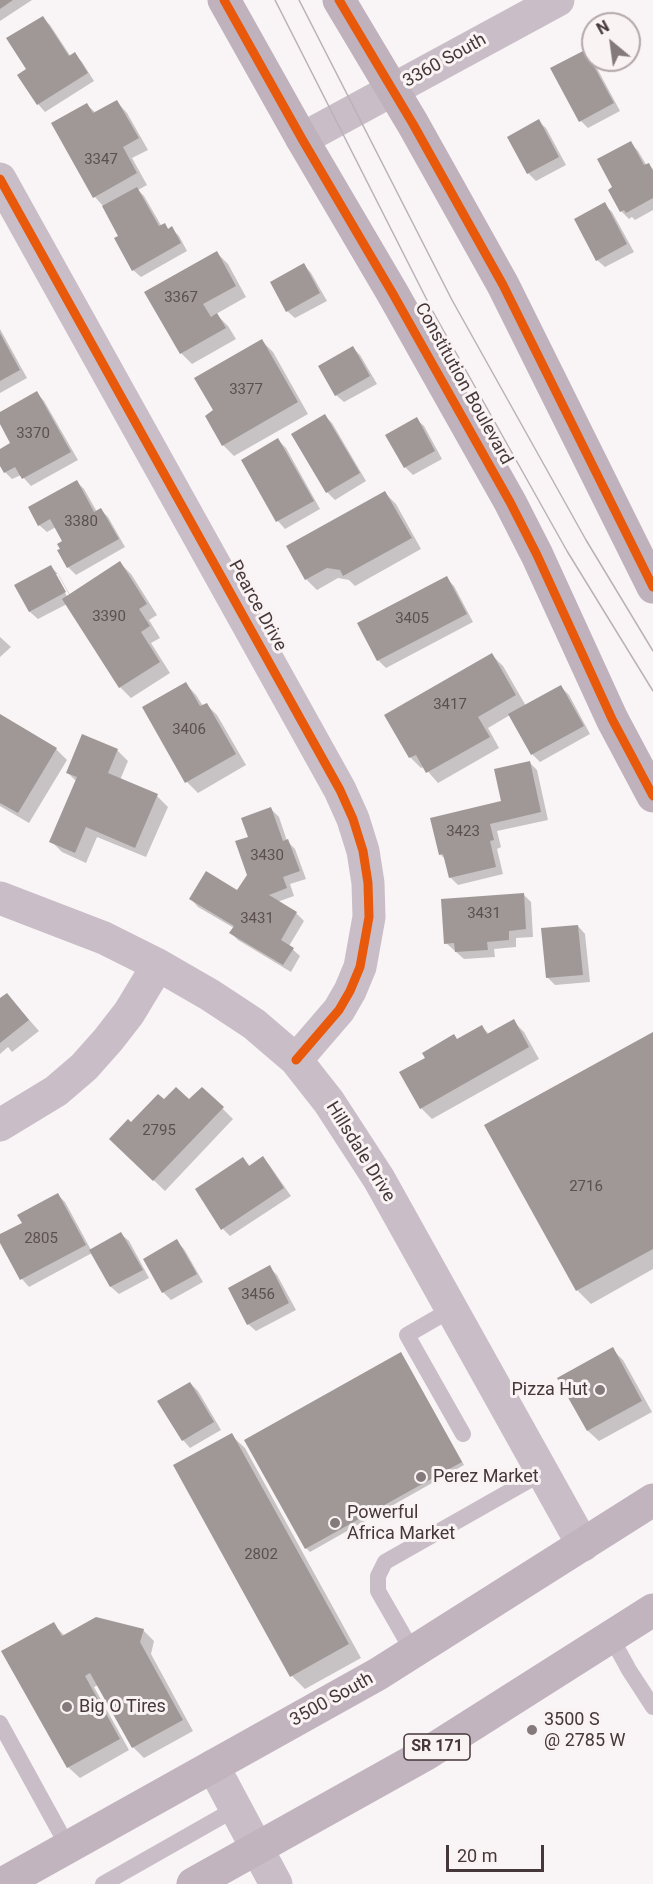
<!DOCTYPE html>
<html>
<head>
<meta charset="utf-8">
<style>
  body { margin:0 }
  #map { position:relative; width:653px; height:1884px; overflow:hidden; background:#f9f4f5; font-family:Roboto,sans-serif }
  canvas { display:block }
  .north { position:absolute; left:581px; top:12px; width:60px; height:60px; box-sizing:border-box; background:#faf3f4; border:2px solid #b2a8aa; border-radius:50%; rotate:331deg; font-size:16px; font-weight:700; line-height:24px; text-align:center; color:#45373a }
  .north::after { content:''; display:block; margin:auto; width:21px; height:27px; background:#84797b; clip-path:polygon(50% 0,100% 100%,50% 72%,0 100%) }
  .scale { position:absolute; left:446px; top:1845px; width:98px; height:27px; box-sizing:border-box; border:3px solid #45373a; border-top:0; padding-left:8px; font-size:18px; line-height:21px; white-space:nowrap; color:#45373a; -webkit-text-stroke:4px #faf3f4; paint-order:stroke }
</style>
</head>
<body>
<div id="map">
<canvas width="653" height="1884"></canvas>
<div class="north">N</div>
<div class="scale">20 m</div>
</div>
<script>
const c = document.querySelector('canvas').getContext('2d');
c.lineJoin = 'round';
function paint(path, color) {
  c.fillStyle = color;
  c.fill(path, 'evenodd');
}
function poly(rows) {
  const path = new Path2D();
  for (const r of rows) {
    path.moveTo(r[0], r[1]);
    for (let i = 2; i < r.length; i += 2) path.lineTo(r[i], r[i + 1]);
  }
  return path;
}
function strokePath(path, color, width, dash) {
  c.strokeStyle = color;
  c.lineWidth = width;
  c.lineCap = dash ? 'butt' : 'round';
  c.setLineDash(dash || []);
  c.stroke(path);
}
function write(font, color, halo, rows, align = 'center') {
  c.font = font + ' Roboto,sans-serif';
  c.lineWidth = 6;
  c.setLineDash([]);
  c.textBaseline = 'middle';
  c.strokeStyle = halo;
  c.fillStyle = color;
  for (const [text, x, y, turn = 0] of rows) {
    c.save();
    c.translate(x, y);
    c.rotate((+turn || 0) * Math.PI / 180);
    c.textAlign = isNaN(turn) ? turn : align;
    if (halo) c.strokeText(text, 0, 0);
    c.fillText(text, 0, 0);
    c.restore();
  }
}
paint(poly([
  [0,0,32,0,0,21],
  [43,18,50,25,71,57,74,54,82,62,94,81,45,112,38,104,28,70],
  [585,51,592,59,620,111,588,128,581,121],
  [117,102,127,113,148,150,132,158,147,185,138,190,144,196,162,227,165,225,169,230,171,228,179,236,187,251,141,277,133,270,120,237,103,206,95,197,53,123,87,105,96,113],
  [538,121,546,128,566,165,536,181,528,173],
  [631,143,638,151,647,166,649,165,653,169,653,210,635,220,632,217,629,219,621,211,614,188],
  [604,204,612,212,634,252,605,267,597,260],
  [217,253,228,264,246,297,216,314,228,326,236,339,192,364,181,353,147,292],
  [304,265,311,273,327,301,295,318,287,311],
  [0,329,27,378,0,393],
  [262,341,273,352,308,414,234,456,223,445,215,411],
  [353,348,360,355,377,384,344,402,336,395],
  [37,393,44,401,78,460,31,486,21,475,12,479,5,472,0,463,0,451,13,444,0,421,0,414],
  [325,416,332,423,366,481,335,500,327,492],
  [416,419,424,426,442,459,413,475,405,467],
  [278,440,286,448,320,509,285,529,278,521],
  [76,481,84,489,97,512,101,510,108,517,125,547,76,575,68,567,59,551,64,542,56,527,47,532,39,525],
  [385,493,396,504,421,549,355,586,349,580,338,578,317,590,306,579],
  [120,563,131,574,157,615,149,620,160,638,151,643,170,673,131,698,120,687,67,604,38,619,30,612,16,586,51,567,59,575,70,595],
  [55,574,58,574,71,598,69,600],
  [446,578,454,586,473,622,386,668,378,660],
  [0,637,11,647,0,657],
  [492,655,503,666,526,706,561,687,569,695,590,734,540,762,532,754,510,715,488,728,499,748,438,783,424,767,421,768,410,757,386,716],
  [186,684,196,695,203,706,206,704,217,715,246,765,198,793,187,782],
  [0,716,56,749,67,760,29,823,0,806],
  [117,750,128,761,120,780,157,796,168,807,146,857,97,837,86,863,62,852,51,841,76,781,67,772],
  [530,763,537,770,548,820,497,831,501,847,497,849,503,874,458,885,450,877,446,860,440,854,503,802],
  [271,809,279,817,287,841,295,849,306,879,290,884,294,896,277,902,296,913,304,921,289,946,300,956,291,972,238,940,231,933,234,928,198,907,191,899,238,892,249,875,249,838],
  [523,894,531,902,533,937,516,938,516,947,494,949,495,957,464,959,446,943],
  [578,926,585,934,590,982,555,985,547,977],
  [0,1000,17,1006,39,1031,12,1052,8,1047,0,1054],
  [513,1021,524,1032,539,1059,432,1119,421,1108,458,1041,482,1027,489,1034],
  [653,1033,653,1269,591,1304,578,1291,486,1126],
  [164,1101,189,1102,222,1108,233,1119,165,1191,111,1139],
  [263,1158,270,1166,291,1196,230,1236,223,1229,243,1159,251,1167],
  [58,1195,65,1202,91,1250,121,1234,129,1241,149,1278,119,1294,111,1287,92,1253,29,1287,22,1279,0,1240,0,1236,24,1223],
  [176,1241,184,1249,203,1282,171,1300,163,1292,145,1259],
  [269,1267,277,1275,296,1310,256,1331,248,1324],
  [612,1349,623,1360,652,1412,599,1441,588,1431,559,1379],
  [404,1358,464,1465,310,1552,306,1548],
  [190,1383,198,1391,221,1430,190,1448,183,1440],
  [231,1435,245,1448,361,1658,305,1689,292,1676],
  [53,1624,65,1636,143,1630,154,1641,151,1654,193,1731,144,1758,133,1747,98,1685,94,1687,129,1750,80,1778,69,1768,3,1652]
]), '#0003');
paint(poly([
  [0,0,13,0,0,9],
  [43,16,69,56,75,52,88,73,37,105,17,75,26,69,6,38],
  [585,50,614,103,579,122,550,68],
  [117,100,139,138,123,147,137,173,93,198,51,123,87,103,93,113],
  [539,119,559,157,527,174,507,137],
  [631,141,644,165,649,163,653,171,653,198,626,213,624,210,620,212,608,190,612,187,597,159],
  [137,187,159,226,165,223,168,229,172,226,181,243,132,271,114,238,118,236,102,206],
  [605,202,627,244,596,261,574,219],
  [217,251,236,286,203,304,211,317,217,313,226,328,180,354,144,292],
  [304,263,320,293,286,312,270,282],
  [0,333,20,370,0,381],
  [262,339,298,402,222,446,205,416,213,410,194,378],
  [353,346,370,376,335,396,318,366],
  [37,391,71,452,22,479,15,467,4,473,0,466,0,449,10,443,0,424,0,412],
  [325,414,360,473,326,493,291,434],
  [417,417,435,451,404,468,385,435],
  [278,438,314,501,276,522,241,460],
  [77,480,94,512,101,508,119,539,67,568,57,550,60,549,57,544,62,541,50,519,38,526,28,507],
  [385,491,412,538,343,576,340,570,327,568,305,580,286,546],
  [120,561,147,604,139,609,150,626,141,632,160,662,119,688,62,599],
  [51,565,66,592,29,612,14,585],
  [447,576,467,614,377,661,357,623],
  [492,653,516,695,478,717,490,737,426,773,416,755,409,758,384,715],
  [186,682,200,706,207,703,236,754,185,783,142,707],
  [561,685,584,726,531,755,508,714],
  [0,714,57,748,18,813,0,803],
  [82,734,118,749,108,773,158,794,135,848,86,827,75,853,49,842,77,777,66,773],
  [530,761,541,812,490,824,494,840,490,841,496,867,449,878,443,854,439,855,430,818,501,801,494,769],
  [271,807,283,841,288,839,300,871,283,877,287,888,269,895,297,912,281,940,294,948,283,965,229,933,234,926,189,899,206,871,237,890,247,875,235,841,248,837,241,818],
  [524,893,526,929,509,931,509,940,487,942,488,950,455,952,454,943,444,944,441,899],
  [578,925,583,975,546,978,541,928],
  [7,993,29,1020,0,1043,0,998],
  [514,1019,529,1047,420,1109,399,1072,425,1058,422,1053,454,1034,457,1039,482,1025,487,1034],
  [653,1032,653,1249,576,1291,484,1125],
  [176,1087,189,1099,202,1087,224,1107,153,1181,109,1139,128,1119,131,1122,158,1094,164,1099],
  [263,1156,284,1188,221,1230,195,1189,243,1157,249,1166],
  [58,1193,86,1245,20,1280,0,1243,0,1234,22,1223,17,1215],
  [121,1232,143,1270,110,1287,89,1250],
  [177,1239,197,1274,162,1293,143,1259],
  [270,1265,289,1303,247,1325,228,1288],
  [613,1347,642,1401,587,1431,557,1378],
  [401,1352,462,1462,305,1549,244,1440],
  [190,1382,214,1422,182,1441,157,1401],
  [232,1433,349,1644,290,1677,173,1465],
  [96,1617,144,1629,140,1642,183,1720,132,1748,90,1673,85,1676,120,1739,67,1768,1,1651,54,1622,62,1636]
]), '#9f9897');
strokePath(poly([
  [452,1309,407,1335,463,1434],
  [611,1637,629,1670,653,1707],
  [413,1652,378,1591,378,1576,385,1562,542,1473],
  [0,1723,68,1847],
  [103,1884,235,1809]
]), '#c9bec7', 16);
strokePath(poly([
  [302,139,558,0],
  [0,179,340,790,353,819,363,851,368,883,369,917,360,967,350,991,339,1010,296,1060],
  [0,898,104,938,158,965,210,995,254,1024,296,1060,329,1102,379,1179,583,1545],
  [0,1125,56,1091,84,1067,108,1040,129,1013,158,965],
  [213,1766,276,1884]
]), '#c9bec7', 33);
strokePath(poly([
  [224,0,302,139,393,294,510,502,537,555,612,719,653,796],
  [339,0,413,124,503,285,653,587]
]), '#bfb2bd', 33);
strokePath(poly([
  [2,1884,378,1674,653,1500],
  [193,1884,426,1754,653,1610]
]), '#c2b4bf', 33);
strokePath(poly([
  [275,0,432,310,567,551,653,691],
  [299,0,452,300,586,540,653,651]
]), '#bab2b7', 1.5);
strokePath(poly([
  [224,0,302,139,393,294,510,502,537,555,612,719,653,796],
  [339,0,413,124,503,285,653,587],
  [0,179,340,790,353,819,363,851,368,883,369,917,360,967,350,991,339,1010,296,1060]
]), '#e8590c', 9);
for (const [x, y, r, color] of [
  [600,1390,6,"#84797b"],
  [421,1477,6,"#84797b"],
  [335,1523,6,"#84797b"],
  [67,1707,6,"#84797b"],
  [532,1730,6,"#84797b"]
]) {
  const dot = new Path2D();
  dot.arc(x, y, r, 0, 2 * Math.PI);
  c.fillStyle = color;
  c.fill(dot);
  strokePath(dot, '#faf3f4', 2);
}
write('15px', '#5c4f51', null, [
  ["3347",101,160],
  ["3367",181,298],
  ["3377",246,390],
  ["3370",33,434],
  ["3380",81,522],
  ["3390",109,617],
  ["3405",412,619],
  ["3417",450,705],
  ["3406",189,730],
  ["3423",463,832],
  ["3430",267,856],
  ["3431",484,914],
  ["3431",257,919],
  ["2795",159,1131],
  ["2716",586,1187],
  ["2805",41,1239],
  ["3456",258,1295],
  ["2802",261,1555]
]);
for (const [x, y, w] of [
  [437,1747,66]
]) {
  const box = new Path2D();
  box.roundRect(x - w / 2, y - 13, w, 26, 4.5);
  c.fillStyle = '#faf3f4';
  c.fill(box);
  strokePath(box, '#45373a', 1.5);
}
write('bold 16px', '#45373a', null, [
  ["SR 171",437,1747]
]);
write('18px', '#45373a', '#faf3f4', [
  ["3360 South",445,61,-29],
  ["Constitution Boulevard",463,384,61],
  ["Pearce Drive",257,606,61],
  ["Hillsdale Drive",360,1152,58],
  ["3500 South",332,1700,-29]
]);
write('18px', '#45373a', '#faf3f4', [
  ["Pizza Hut",588,1390,"right"],
  ["Perez Market",433,1477],
  ["Powerful",347,1513],
  ["Africa Market",347,1534],
  ["Big O Tires",79,1707],
  ["3500 S",544,1720],
  ["@ 2785 W",544,1741]
], 'left');
</script>
</body>
</html>
